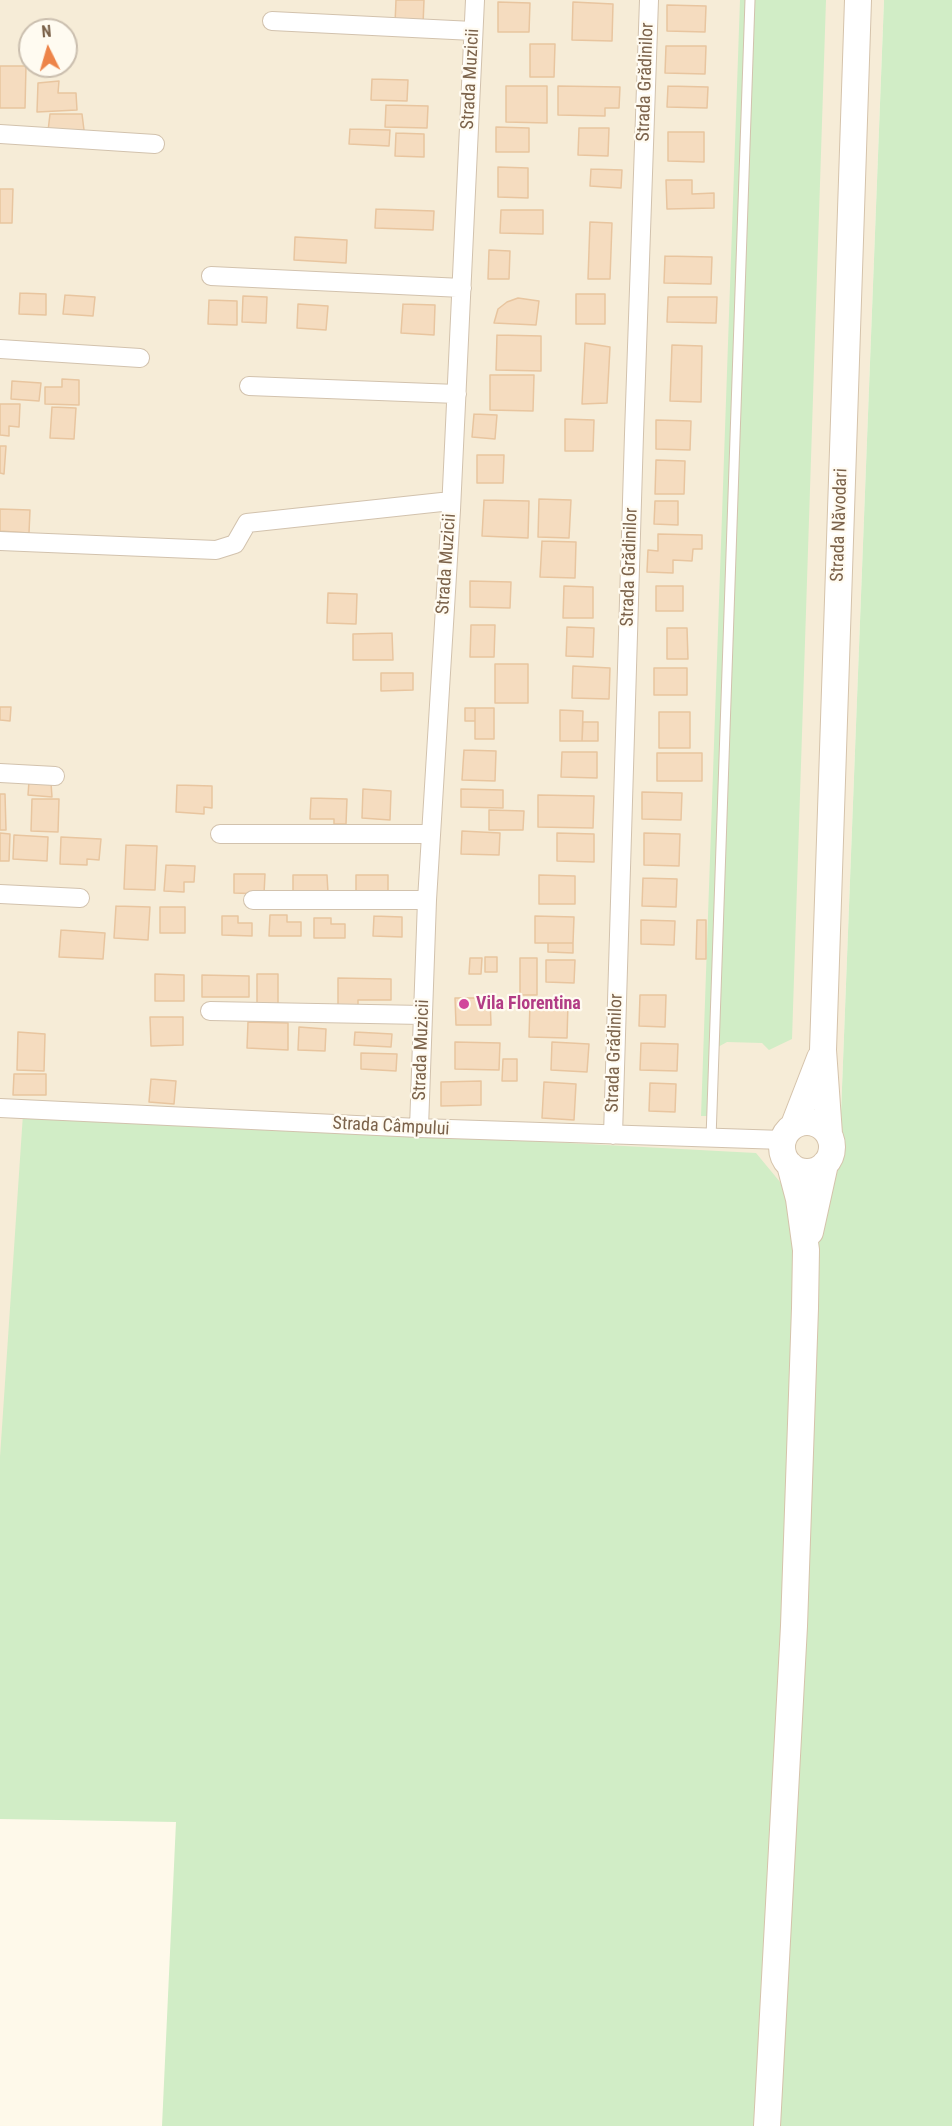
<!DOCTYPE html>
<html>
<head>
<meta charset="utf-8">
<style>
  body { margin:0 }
  #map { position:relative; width:952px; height:2126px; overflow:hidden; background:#fef9ea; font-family:"Roboto Condensed",sans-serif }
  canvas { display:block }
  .north { position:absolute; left:18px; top:18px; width:60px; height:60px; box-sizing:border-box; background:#fffbf1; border:2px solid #cabeae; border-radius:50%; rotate:355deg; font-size:16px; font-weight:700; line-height:24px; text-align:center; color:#7b624a }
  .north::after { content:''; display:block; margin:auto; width:21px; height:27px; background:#ed8449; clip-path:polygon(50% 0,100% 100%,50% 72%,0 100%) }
</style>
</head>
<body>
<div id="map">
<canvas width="952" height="2126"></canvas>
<div class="north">N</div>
</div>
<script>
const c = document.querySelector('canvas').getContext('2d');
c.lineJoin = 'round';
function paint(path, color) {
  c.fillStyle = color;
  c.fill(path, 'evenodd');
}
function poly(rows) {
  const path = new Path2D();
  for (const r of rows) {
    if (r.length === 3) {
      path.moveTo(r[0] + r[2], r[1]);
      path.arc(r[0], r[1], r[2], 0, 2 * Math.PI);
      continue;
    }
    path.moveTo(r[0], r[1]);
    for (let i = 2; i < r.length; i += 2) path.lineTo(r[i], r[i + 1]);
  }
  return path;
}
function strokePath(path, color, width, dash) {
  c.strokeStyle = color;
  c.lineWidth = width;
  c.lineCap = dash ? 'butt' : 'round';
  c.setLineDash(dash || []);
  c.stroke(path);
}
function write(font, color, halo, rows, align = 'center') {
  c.font = font + ' "Roboto Condensed",sans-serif';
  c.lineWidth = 4.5;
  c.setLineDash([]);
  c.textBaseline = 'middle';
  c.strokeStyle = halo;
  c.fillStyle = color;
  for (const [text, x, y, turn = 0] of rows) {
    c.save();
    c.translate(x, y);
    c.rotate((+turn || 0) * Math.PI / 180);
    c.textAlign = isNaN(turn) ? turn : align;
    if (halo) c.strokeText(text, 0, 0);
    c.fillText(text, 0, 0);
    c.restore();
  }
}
paint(poly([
  [0,0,884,0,841,1113,844,1154,831,1189,0,1457],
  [30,30,66,30,66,66,30,66]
]), '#f6ecd7');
paint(poly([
  [740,0,826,0,792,1039,769,1050,762,1043,727,1042,718,1047,715,1116,701,1116],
  [884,0,952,0,952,2126,162,2126,176,1822,0,1819,0,1457,23,1114,756,1153,785,1188,831,1188,844,1154,841,1113]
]), '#d1edc6');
const building = poly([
  [396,0,424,0,423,25,395,24,396,0],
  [498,2,530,3,529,32,498,32,498,2],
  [573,2,613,4,612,41,572,40,573,2],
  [667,5,706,6,705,32,667,31,667,5],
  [530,44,555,44,554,77,530,77,530,44],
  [666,46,706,46,705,74,665,73,666,46],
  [0,66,26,66,25,108,0,108,0,66],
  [372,79,408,80,407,101,371,100,372,79],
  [59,81,58,93,76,93,77,110,37,112,38,83,59,81],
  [506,86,547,86,547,123,506,122,506,86],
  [558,86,620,87,619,108,605,108,605,116,558,115,558,86],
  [668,86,708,87,707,108,667,107,668,86],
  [386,105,428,106,427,128,385,127,386,105],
  [50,114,82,114,84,130,48,131,50,114],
  [496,127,529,128,529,152,496,152,496,127],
  [579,128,609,128,608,156,578,155,579,128],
  [350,129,390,130,389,146,349,144,350,129],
  [668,132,704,132,704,162,668,161,668,132],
  [396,133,424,134,424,157,395,156,396,133],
  [498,167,528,168,528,198,498,197,498,167],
  [591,169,622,170,621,188,590,186,591,169],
  [666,180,692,180,692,194,714,193,714,208,667,209,666,180],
  [0,189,13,189,12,223,0,223,0,189],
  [376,209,434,211,433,230,375,228,376,209],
  [501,210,543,210,543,234,500,233,501,210],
  [590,222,612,223,610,279,588,279,590,222],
  [295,237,347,240,346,263,294,260,295,237],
  [489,250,510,251,509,279,488,279,489,250],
  [665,256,712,257,711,284,664,283,665,256],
  [20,293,46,294,46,315,19,314,20,293],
  [576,294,605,294,605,324,576,324,576,294],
  [65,295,95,297,93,316,63,314,65,295],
  [243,296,267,297,266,323,242,322,243,296],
  [668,297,717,297,716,323,667,322,668,297],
  [518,298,539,301,536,325,494,323,498,309,507,302,518,298],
  [209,300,237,301,237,325,208,324,209,300],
  [298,304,328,306,326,330,297,328,298,304],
  [403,304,435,305,434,335,401,333,403,304],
  [497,335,541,336,541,371,496,370,497,335],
  [585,343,610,347,607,403,582,404,585,343],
  [672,345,702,346,701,402,670,401,672,345],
  [490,375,534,375,533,411,490,410,490,375],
  [62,379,79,380,79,405,45,404,45,387,62,387,62,379],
  [12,381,41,383,39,401,11,399,12,381],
  [0,404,20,404,19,427,9,426,9,436,0,435,0,404],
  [52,407,76,408,74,439,50,438,52,407],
  [474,414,497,415,495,439,472,437,474,414],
  [565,419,594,420,593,451,565,451,565,419],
  [656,420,691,421,690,450,656,449,656,420],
  [0,446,6,446,4,474,0,473,0,446],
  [477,455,504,455,503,483,477,483,477,455],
  [656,460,685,461,684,494,655,494,656,460],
  [539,499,571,500,569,538,538,537,539,499],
  [484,500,529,501,528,538,482,536,484,500],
  [655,501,678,501,678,525,654,524,655,501],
  [0,509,30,510,29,533,0,531,0,509],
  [658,534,702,535,702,549,693,549,692,561,673,560,673,573,647,572,648,550,658,551,658,534],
  [542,541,576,542,575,578,540,577,542,541],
  [470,581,511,582,510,608,470,607,470,581],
  [564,586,593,587,593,618,563,618,564,586],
  [656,586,683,586,683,611,656,611,656,586],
  [328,593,357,594,356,624,327,623,328,593],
  [471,625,495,625,494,657,470,657,471,625],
  [567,627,594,628,593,657,566,656,567,627],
  [667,628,687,628,688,659,667,659,667,628],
  [392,633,393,660,353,660,353,634,392,633],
  [495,664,528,664,528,703,495,703,495,664],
  [573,666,610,668,609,699,572,698,573,666],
  [654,668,687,668,687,695,654,695,654,668],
  [381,673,413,673,413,690,381,691,381,673],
  [0,707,11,707,10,721,0,720,0,707],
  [465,708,475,708,475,721,465,721,465,708],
  [475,708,494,708,494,739,475,739,475,708],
  [560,710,583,711,582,741,560,741,560,710],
  [659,712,690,712,690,748,659,748,659,712],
  [583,722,598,722,598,741,582,741,583,722],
  [464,750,496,751,495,781,462,780,464,750],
  [562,752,597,752,597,778,561,777,562,752],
  [657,753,702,753,702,781,657,781,657,753],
  [29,781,51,783,52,797,28,795,29,781],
  [177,785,212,786,212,808,204,807,204,814,176,812,177,785],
  [363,789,391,791,390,820,362,818,363,789],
  [461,789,503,790,503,808,461,807,461,789],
  [642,792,682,793,681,820,642,819,642,792],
  [0,794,5,794,6,830,0,830,0,794],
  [538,795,594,796,593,828,538,827,538,795],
  [311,798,347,799,346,824,334,824,334,819,310,819,311,798],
  [32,799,59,799,58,832,31,831,32,799],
  [489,810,524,811,523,830,489,830,489,810],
  [462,831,500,833,499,855,461,854,462,831],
  [0,833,10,834,9,861,0,861,0,833],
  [557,833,594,834,594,862,557,861,557,833],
  [644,833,680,834,679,866,644,865,644,833],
  [14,835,48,837,47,861,13,859,14,835],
  [61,837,101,839,99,860,87,859,87,865,60,864,61,837],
  [126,845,157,846,155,890,124,889,126,845],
  [166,865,195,866,194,882,184,882,184,892,164,891,166,865],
  [234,874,265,874,264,894,234,893,234,874],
  [293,875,327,875,328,893,293,893,293,875],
  [356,875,388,875,388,895,356,895,356,875],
  [539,875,575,876,575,904,539,904,539,875],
  [643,878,677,879,676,907,642,906,643,878],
  [116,906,150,907,148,940,114,938,116,906],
  [160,907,185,907,185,933,160,933,160,907],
  [270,915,287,915,287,922,301,922,301,936,269,936,270,915],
  [222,916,238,916,238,923,252,923,252,936,222,935,222,916],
  [374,916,402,917,402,937,373,936,374,916],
  [535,916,574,917,573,943,535,943,535,916],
  [314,918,331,918,331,924,345,924,345,938,314,938,314,918],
  [641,920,675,921,674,945,641,944,641,920],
  [697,920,706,920,706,959,696,959,697,920],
  [61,930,105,933,103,959,59,957,61,930],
  [548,943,573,943,573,953,548,952,548,943],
  [485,957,497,957,497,972,485,972,485,957],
  [470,958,482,958,481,974,469,974,470,958],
  [520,958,537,958,537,995,520,995,520,958],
  [546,960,575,960,574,983,546,982,546,960],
  [155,974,184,975,184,1001,155,1001,155,974],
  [257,974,278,974,278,1005,257,1006,257,974],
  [202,975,249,976,249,997,202,997,202,975],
  [338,978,391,979,391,1000,358,1000,358,1011,338,1011,338,978],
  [640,995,666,995,665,1027,639,1026,640,995],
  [455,998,490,998,491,1025,456,1025,455,998],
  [530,1002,568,1003,567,1038,529,1037,530,1002],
  [150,1017,183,1017,183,1045,151,1046,150,1017],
  [248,1022,288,1023,288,1050,247,1048,248,1022],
  [299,1027,326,1029,325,1051,298,1050,299,1027],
  [18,1032,45,1034,44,1071,17,1070,18,1032],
  [355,1032,392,1034,391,1047,354,1045,355,1032],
  [455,1042,500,1043,499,1070,455,1069,455,1042],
  [552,1042,589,1044,587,1072,551,1070,552,1042],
  [641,1043,678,1044,677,1071,640,1070,641,1043],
  [361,1053,397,1054,396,1071,361,1069,361,1053],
  [503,1059,517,1059,517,1081,502,1081,503,1059],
  [14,1074,46,1074,46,1095,13,1095,14,1074],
  [151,1079,176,1081,174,1104,149,1102,151,1079],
  [481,1081,481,1105,441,1106,441,1082,481,1081],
  [544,1082,576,1084,574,1120,542,1118,544,1082],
  [650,1083,676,1084,675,1112,649,1111,650,1083]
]);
paint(building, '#f5dcbf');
strokePath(building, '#e8c59f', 1.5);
const service = poly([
  [711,1138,750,0]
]);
const minor = poly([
  [272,21,473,31],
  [0,134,155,144],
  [211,276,462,288],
  [0,349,140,358],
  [249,386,457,394],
  [0,541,216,550,235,544,247,523,451,501],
  [0,773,55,776],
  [220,834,430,834],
  [0,894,80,898],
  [253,900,427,900],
  [210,1011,423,1015],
  [0,1108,419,1128,783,1140],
  [419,1128,427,900,451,510,475,0],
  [613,1135,634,434,649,0]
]);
const secondary = poly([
  [807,1147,25],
  [794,1125,820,1058],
  [829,1134,823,1050,858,0],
  [810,1232,825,1164],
  [767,2126,794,1626,805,1308,806,1250,799,1199,790,1165]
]);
strokePath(service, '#d2c2ad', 11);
strokePath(minor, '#d2c2ad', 20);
strokePath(secondary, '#d5c3ab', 28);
strokePath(service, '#fff', 9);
strokePath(minor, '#fff', 18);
strokePath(secondary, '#fff', 26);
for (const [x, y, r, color] of [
  [464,1004,6,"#d1479c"]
]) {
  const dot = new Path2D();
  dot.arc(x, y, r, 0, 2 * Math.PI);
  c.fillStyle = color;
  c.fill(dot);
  strokePath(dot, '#fffbf1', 2);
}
write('18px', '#7b624a', '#fffbf1', [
  ["Strada Muzicii",471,79,-87],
  ["Strada Grădinilor",646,82,-88],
  ["Strada Năvodari",840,525,-88],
  ["Strada Muzicii",447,564,-86],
  ["Strada Grădinilor",630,567,-88],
  ["Strada Muzicii",422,1050,-88],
  ["Strada Grădinilor",615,1053,-88],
  ["Strada Câmpului",391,1127,3]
]);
write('bold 18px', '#b23c85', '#fffbf1', [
  ["Vila Florentina",476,1004]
], 'left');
</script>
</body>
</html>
